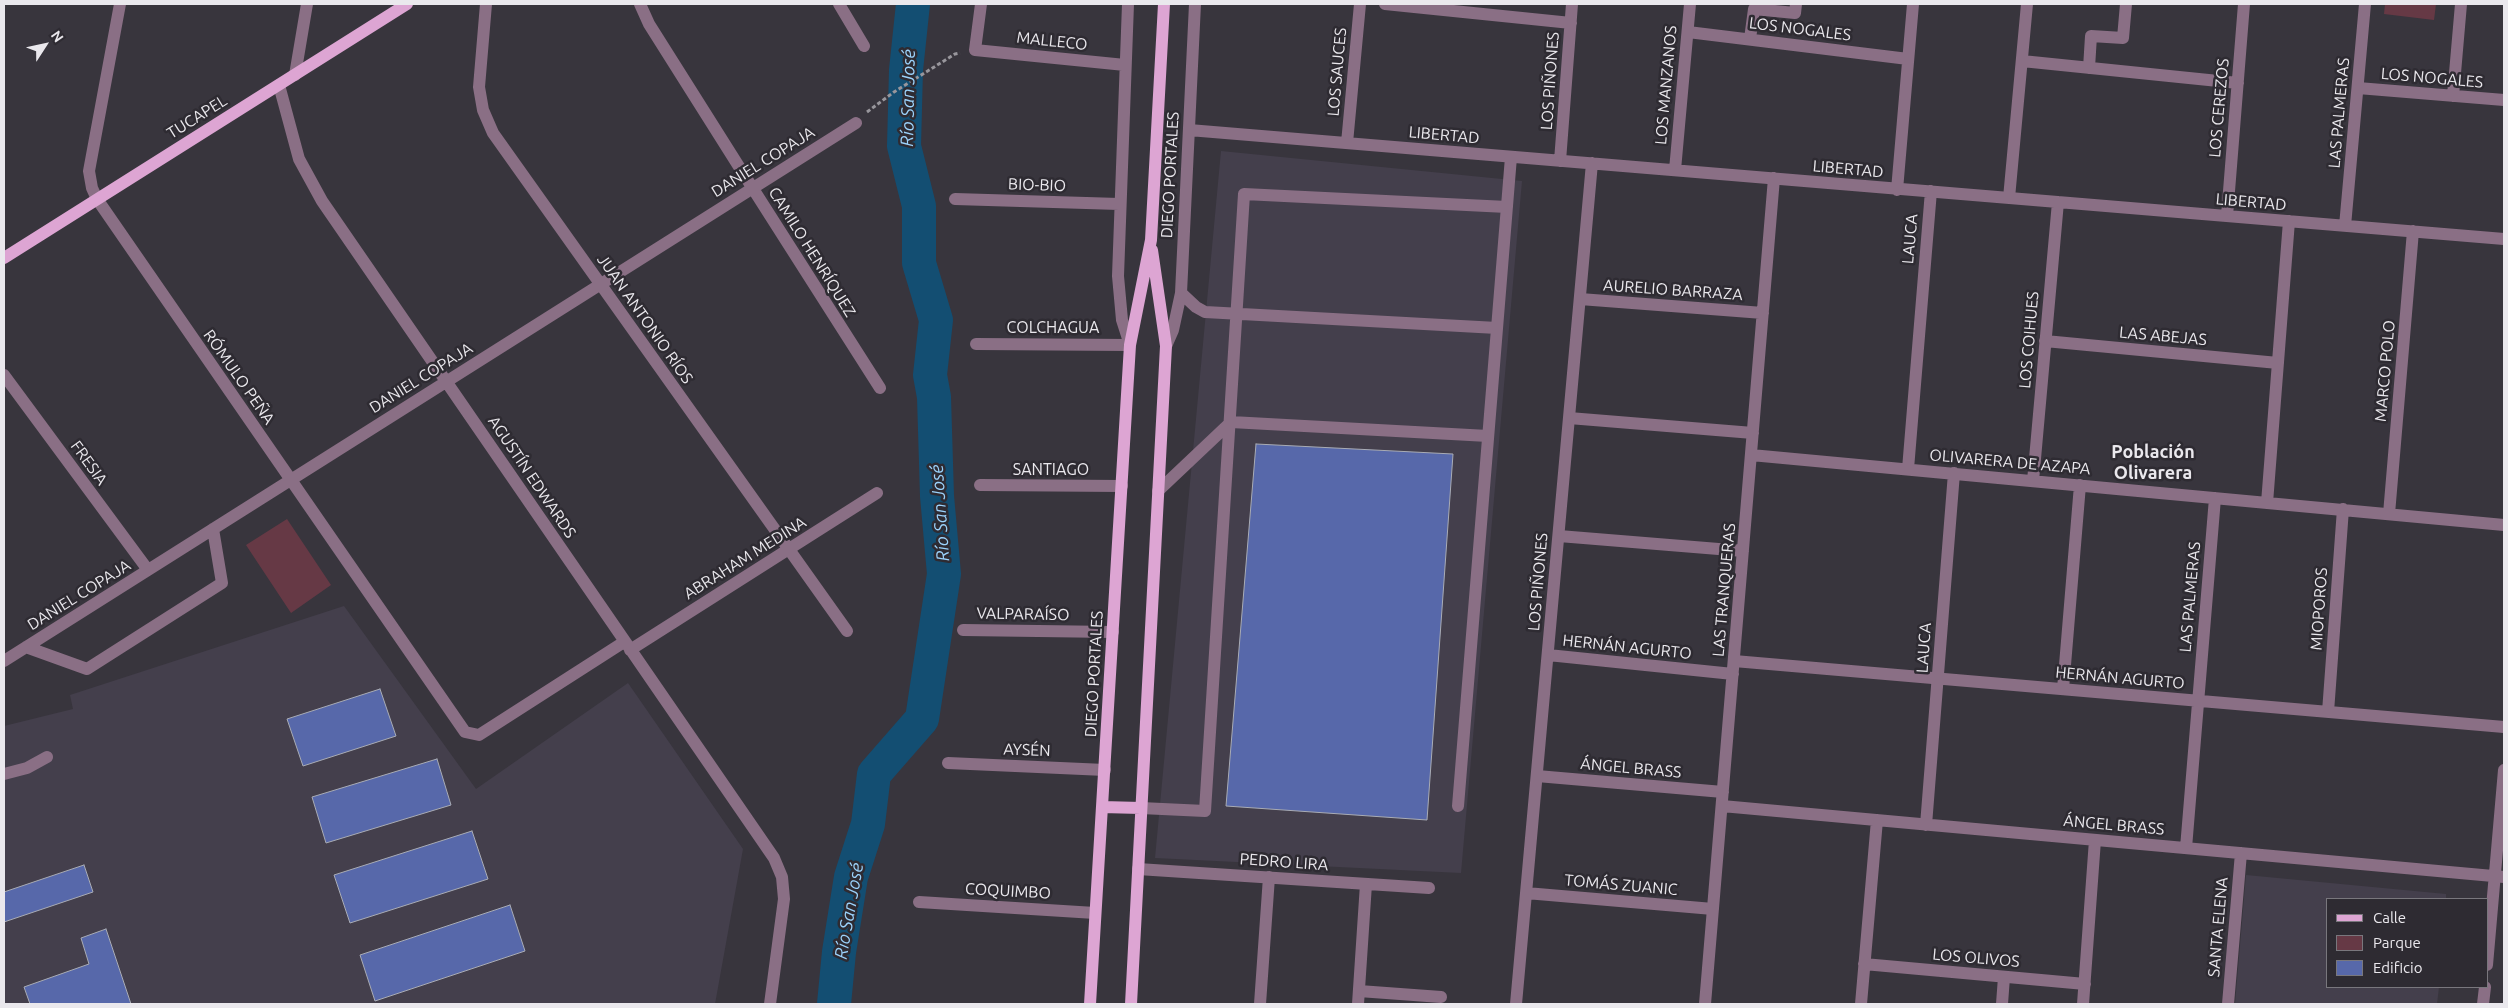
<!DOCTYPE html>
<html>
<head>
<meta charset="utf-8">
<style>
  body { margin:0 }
  #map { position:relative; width:2508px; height:1008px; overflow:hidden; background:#38353d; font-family:Ubuntu,sans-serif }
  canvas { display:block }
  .frame { position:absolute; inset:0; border:5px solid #eae8ed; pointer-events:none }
  .legend { position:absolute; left:2326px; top:898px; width:162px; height:90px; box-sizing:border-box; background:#2e2b32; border:1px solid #79777d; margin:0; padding:6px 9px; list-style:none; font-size:15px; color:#eae8ed }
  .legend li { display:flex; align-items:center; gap:10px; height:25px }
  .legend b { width:25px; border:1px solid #79777d }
  .north { position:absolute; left:20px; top:20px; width:50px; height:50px; -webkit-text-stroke:4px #2e2b32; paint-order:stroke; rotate:55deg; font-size:14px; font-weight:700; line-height:20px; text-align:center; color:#eae8ed }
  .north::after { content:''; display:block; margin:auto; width:18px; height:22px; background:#eae8ed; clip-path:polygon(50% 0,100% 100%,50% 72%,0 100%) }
</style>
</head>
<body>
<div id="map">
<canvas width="2508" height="1008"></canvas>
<div class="frame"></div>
<ul class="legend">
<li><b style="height:6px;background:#dda5d3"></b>Calle</li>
<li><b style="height:14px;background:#663945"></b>Parque</li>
<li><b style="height:14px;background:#5768aa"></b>Edificio</li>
</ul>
<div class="north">N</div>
</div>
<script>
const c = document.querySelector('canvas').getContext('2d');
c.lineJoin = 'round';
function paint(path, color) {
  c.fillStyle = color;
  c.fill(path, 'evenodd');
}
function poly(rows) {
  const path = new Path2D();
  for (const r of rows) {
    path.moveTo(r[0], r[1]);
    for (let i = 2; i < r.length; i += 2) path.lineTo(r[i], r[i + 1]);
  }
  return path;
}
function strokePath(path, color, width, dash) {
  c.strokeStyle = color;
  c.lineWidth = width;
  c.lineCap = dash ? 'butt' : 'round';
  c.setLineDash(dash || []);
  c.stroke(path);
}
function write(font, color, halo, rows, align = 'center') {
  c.font = font + ' Ubuntu,sans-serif';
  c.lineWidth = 5;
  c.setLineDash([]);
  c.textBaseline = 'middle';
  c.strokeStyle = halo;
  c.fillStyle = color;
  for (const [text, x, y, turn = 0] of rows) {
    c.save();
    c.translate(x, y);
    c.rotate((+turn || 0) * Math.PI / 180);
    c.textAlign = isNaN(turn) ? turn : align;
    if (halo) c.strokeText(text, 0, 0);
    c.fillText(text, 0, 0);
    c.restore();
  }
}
paint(poly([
  [1221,151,1522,181,1461,873,1155,858],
  [344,606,476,789,628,683,743,849,715,1004,4,1004,4,726,73,709,70,695],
  [2246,875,2446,894,2446,899,2327,899,2327,987,2439,987,2437,1004,2235,1004]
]), '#443f4c');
paint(poly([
  [2385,4,2436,4,2434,20,2384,14],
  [287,519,331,585,291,613,246,545]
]), '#663945');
strokePath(poly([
  [834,1004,839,952,851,877,868,824,874,774,922,719,944,574,937,496,934,397,930,375,936,320,919,263,919,206,904,146,906,70,913,4]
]), '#134e72', 34);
const building = poly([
  [1256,444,1453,454,1427,820,1226,806,1256,444],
  [380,689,396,736,303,766,287,719,380,689],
  [437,759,451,805,326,843,312,797,437,759],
  [472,831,488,879,350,923,334,875,472,831],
  [84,865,93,892,4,922,4,892,84,865],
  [510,905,525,951,375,1001,360,955,510,905],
  [106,929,131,1004,30,1004,24,987,89,964,81,938,106,929]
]);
paint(building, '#5768aa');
strokePath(building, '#a9acb5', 1);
strokePath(poly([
  [867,112,894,92,955,54,960,53]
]), '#98969c', 3, [4, 2.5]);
strokePath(poly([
  [120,4,89,171,92,188,97,199,465,732,479,735,624,642],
  [486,4,479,87,483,110,493,133,847,631],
  [640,4,649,24,743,173,880,388],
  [839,4,864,46],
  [981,4,975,50,1125,65],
  [1385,4,1571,23],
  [1688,32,1908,59],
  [1750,39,1754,9,1795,13,1796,4],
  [2022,61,2238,83],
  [2089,68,2091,36,2123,38,2126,4],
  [295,75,307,4],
  [279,85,299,159,322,201,774,858,782,877,784,899,770,1004],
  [2358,88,2504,100],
  [2453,96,2461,4],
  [1189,130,2504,239],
  [1347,143,1360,4],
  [1560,161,1572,4],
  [1675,170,1690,4],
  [1897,190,1913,4],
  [2009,198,2027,4],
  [955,199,1119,204],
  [2227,216,2244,4],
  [2345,226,2365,4],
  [1181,293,1196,307,1205,312,1497,328],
  [1580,299,1763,313],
  [2045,341,2278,363],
  [976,344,1130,345,1122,320,1118,276,1128,4],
  [1166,346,1173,330,1181,293,1195,4],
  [4,375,148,570],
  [1569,418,1753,433],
  [1751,455,2504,525],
  [1908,469,1931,191],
  [2033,481,2058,202],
  [980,485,1122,486],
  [1158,491,1231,422,1488,436],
  [2267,503,2289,221],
  [2389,514,2413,231],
  [1559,536,1743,551],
  [963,630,1113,632],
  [26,647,87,669,222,583,213,529],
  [630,650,877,493],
  [1548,655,1733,674],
  [4,661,856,123],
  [1734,661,2504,727],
  [2063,689,2080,485],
  [2328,712,2343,509],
  [948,763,1105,770],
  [4,774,27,768,47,757],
  [1537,776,1723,792],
  [1458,806,1511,157],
  [1722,806,2504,877],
  [1141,808,1205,811,1244,194,1507,207],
  [1926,825,1954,473],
  [2186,848,2215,498],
  [1138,869,1429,888],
  [1526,893,1713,909],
  [919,902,1095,913],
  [1864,964,2085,984],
  [2487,965,2504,770],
  [1359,991,1441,997],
  [1260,1004,1269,877],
  [1358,1004,1366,884],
  [1516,1004,1592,163],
  [1705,1004,1774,178],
  [1861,1004,1877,820],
  [2002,1004,2004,977],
  [2083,1004,2095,840],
  [2228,1004,2241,853],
  [2483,1004,2485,987]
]), '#8a6f85', 12);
strokePath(poly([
  [4,258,407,4],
  [1102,807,1141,808],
  [1090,1004,1130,345,1151,240,1164,4],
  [1131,1004,1166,346,1152,250]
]), '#dda5d3', 12);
write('16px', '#eae8ed', '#2e2b32', [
  ["LOS NOGALES",1800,29,7],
  ["MALLECO",1052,41,6],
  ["LOS SAUCES",1337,72,-85],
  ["LOS NOGALES",2432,78,5],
  ["LOS PIÑONES",1550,81,-86],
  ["LOS MANZANOS",1666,85,-85],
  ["LOS CEREZOS",2219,108,-85],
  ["LAS PALMERAS",2339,113,-85],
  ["TUCAPEL",197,117,-32],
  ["LIBERTAD",1444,135,5],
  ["DANIEL COPAJA",763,162,-32],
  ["LIBERTAD",1848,169,5],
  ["DIEGO PORTALES",1170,175,-87],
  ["BIO-BIO",1037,185,2],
  ["LIBERTAD",2251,202,5],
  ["LAUCA",1910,239,-85],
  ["CAMILO HENRÍQUEZ",812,252,58],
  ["AURELIO BARRAZA",1673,290,4],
  ["JUAN ANTONIO RÍOS",645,319,55],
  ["COLCHAGUA",1053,328],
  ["LAS ABEJAS",2163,336,5],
  ["LOS COIHUES",2029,340,-85],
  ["MARCO POLO",2385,371,-85],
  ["RÓMULO PEÑA",239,377,55],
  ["DANIEL COPAJA",421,378,-32],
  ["OLIVARERA DE AZAPA",2010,462,5],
  ["FRESIA",89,463,54],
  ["SANTIAGO",1051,470],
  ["AGUSTÍN EDWARDS",532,477,56],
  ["ABRAHAM MEDINA",745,558,-32],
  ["LOS PIÑONES",1538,582,-85],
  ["LAS TRANQUERAS",1724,590,-85],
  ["DANIEL COPAJA",79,595,-32],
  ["LAS PALMERAS",2190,597,-85],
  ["MIOPOROS",2319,609,-86],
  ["VALPARAÍSO",1023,614,1],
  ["HERNÁN AGURTO",1627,647,6],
  ["LAUCA",1924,648,-86],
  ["DIEGO PORTALES",1094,674,-87],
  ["HERNÁN AGURTO",2120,678,5],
  ["AYSÉN",1027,750,2],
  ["ÁNGEL BRASS",1631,768,5],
  ["ÁNGEL BRASS",2114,825,5],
  ["PEDRO LIRA",1284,862,4],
  ["TOMÁS ZUANIC",1621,885,5],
  ["COQUIMBO",1008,891,3],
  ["SANTA ELENA",2218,927,-85],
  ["LOS OLIVOS",1976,958,5]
]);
write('italic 18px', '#9bd2fb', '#2e2b32', [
  ["Río San José",908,98,-89],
  ["Río San José",940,513,-94],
  ["Río San José",849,911,-80]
]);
write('bold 18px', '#eae8ed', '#2e2b32', [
  ["Población",2153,452],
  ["Olivarera",2153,473]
]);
</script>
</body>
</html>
